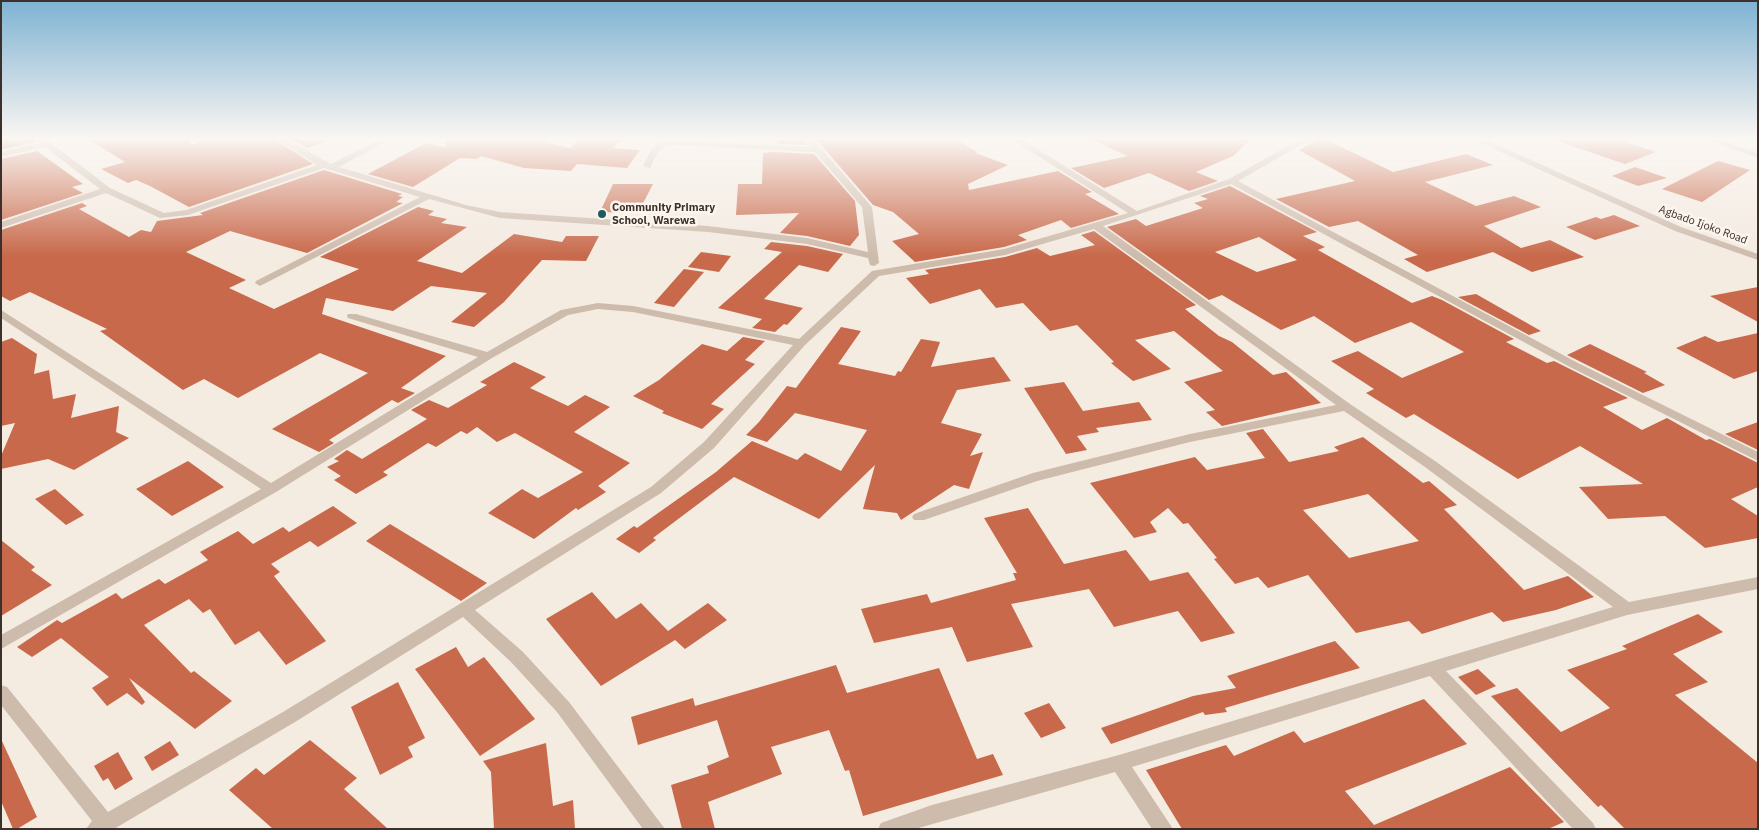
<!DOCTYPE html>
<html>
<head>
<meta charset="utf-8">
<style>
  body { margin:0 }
  #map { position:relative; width:1759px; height:830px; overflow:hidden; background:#f4ebe1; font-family:"IBM Plex Sans",sans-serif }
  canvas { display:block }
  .frame { position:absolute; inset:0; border:2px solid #3b302b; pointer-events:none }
</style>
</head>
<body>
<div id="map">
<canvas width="1759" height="830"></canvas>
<div class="frame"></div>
</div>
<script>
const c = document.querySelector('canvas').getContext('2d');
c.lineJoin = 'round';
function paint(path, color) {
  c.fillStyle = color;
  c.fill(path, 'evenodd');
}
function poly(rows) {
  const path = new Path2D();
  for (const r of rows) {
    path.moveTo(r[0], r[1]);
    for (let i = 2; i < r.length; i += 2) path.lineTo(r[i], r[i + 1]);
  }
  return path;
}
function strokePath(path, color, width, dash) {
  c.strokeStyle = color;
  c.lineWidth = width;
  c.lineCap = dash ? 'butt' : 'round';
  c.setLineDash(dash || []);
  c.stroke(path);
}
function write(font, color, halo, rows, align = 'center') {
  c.font = font + ' "IBM Plex Sans",sans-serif';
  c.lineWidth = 5;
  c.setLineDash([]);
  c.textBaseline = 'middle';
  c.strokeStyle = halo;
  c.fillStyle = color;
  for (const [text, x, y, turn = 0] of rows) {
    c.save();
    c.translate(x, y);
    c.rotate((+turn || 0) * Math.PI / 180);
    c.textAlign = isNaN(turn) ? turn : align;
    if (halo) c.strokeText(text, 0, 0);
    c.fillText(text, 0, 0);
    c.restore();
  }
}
paint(poly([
  [1,139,34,139,36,142,1,150],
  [88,139,190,139,191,145,208,139,274,139,313,164,189,207,150,186,136,180,128,183,101,169,125,162],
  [291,139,324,139,324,142,307,148],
  [447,139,532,139,570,148,579,139,622,139,613,148,640,150,627,168,577,164,571,171,524,168,481,156,477,159,460,158,413,187,368,174,426,143,446,147],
  [791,139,802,139,807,145,777,144,777,140],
  [816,139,955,139,977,152,975,153,1008,165,968,184,969,190,1058,171,1092,192,1085,194,1119,214,1071,228,1061,220,1018,235,1027,240,1004,247,915,262,892,241,919,234,893,212,873,205],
  [1089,139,1251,139,1233,156,1196,172,1218,181,1189,191,1149,173,1104,188,1071,168,1128,156],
  [1319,139,1325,139,1393,172,1466,154,1493,165,1425,182,1476,206,1514,196,1541,207,1484,226,1521,248,1550,240,1584,257,1532,272,1493,252,1427,272,1404,259,1418,255,1358,221,1329,227,1276,199,1355,181,1299,150],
  [1560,139,1616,139,1656,152,1625,164,1560,142],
  [37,151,83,184,72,187,83,193,1,220,1,159],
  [772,152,814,154,855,201,859,235,850,246,807,236,780,233,799,213,736,215,738,184,762,184,763,153],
  [1718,161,1750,170,1702,202,1662,189],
  [1635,167,1667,178,1638,186,1612,176],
  [324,170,402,194,398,196,403,197,396,202,403,203,307,253,230,231,186,252,246,280,229,288,274,309,359,269,320,257,418,207,434,211,428,215,447,219,441,223,467,227,417,261,462,273,514,234,562,242,566,236,599,236,586,261,542,260,504,302,474,327,451,322,487,293,431,286,393,311,326,298,322,314,446,356,401,388,415,393,398,403,392,400,329,440,334,443,319,452,272,429,368,373,320,353,238,398,204,379,183,390,100,331,107,329,30,292,10,301,1,296,1,230,82,203,87,206,79,209,129,237,141,230,151,232,157,221,203,215,200,213],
  [613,184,653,184,638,213,600,212],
  [1230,186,1317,232,1303,236,1325,247,1318,250,1412,303,1432,296,1442,300,1514,339,1506,342,1547,363,1554,361,1628,398,1603,407,1642,430,1667,418,1706,440,1710,439,1758,463,1758,487,1731,499,1758,516,1758,538,1705,548,1665,516,1608,519,1579,487,1643,484,1580,446,1518,479,1414,414,1406,418,1366,393,1374,389,1331,361,1358,351,1402,378,1464,352,1411,322,1355,343,1314,316,1281,330,1222,295,1209,300,1107,227,1136,219,1146,226,1203,208,1194,203,1208,199,1200,196],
  [1259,237,1297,260,1257,272,1215,252],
  [1614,215,1640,226,1595,240,1566,227,1596,217,1601,219],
  [1094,231,1196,305,1185,309,1219,336,1232,342,1273,375,1286,372,1321,403,1222,426,1206,412,1215,410,1184,382,1223,371,1174,331,1135,340,1171,369,1133,381,1111,363,1114,362,1077,325,1050,331,1023,303,996,308,980,289,930,304,906,278,929,274,925,270,1005,257,1037,248,1050,256,1095,245,1081,235],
  [771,242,807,246,843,254,828,272,799,265,764,299,803,308,787,325,784,324,775,332,752,328,762,319,718,308,782,252,764,249],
  [701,252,731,256,719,272,688,267],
  [684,269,704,272,674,307,654,303],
  [1758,287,1758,322,1710,296],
  [1476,294,1541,331,1529,335,1458,297],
  [841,327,861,331,838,364,895,376,898,371,901,372,921,339,940,342,931,367,994,357,1011,381,957,390,941,423,982,434,970,456,983,452,969,489,954,485,901,520,897,513,863,509,875,465,819,519,734,477,653,538,656,540,639,553,616,539,634,526,637,528,716,472,752,441,797,460,805,453,841,471,867,430,795,413,767,442,746,435,759,422,787,386,796,388],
  [1758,333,1758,371,1734,379,1676,348,1705,336,1718,342],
  [743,337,765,341,745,360,755,364,711,404,724,409,702,429,662,413,664,411,633,396,659,380,702,344,727,351],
  [12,338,37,354,34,374,49,370,53,399,76,394,71,418,119,406,116,432,129,438,74,470,48,459,1,469,1,456,15,423,1,426,1,342],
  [1590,344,1647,372,1644,373,1665,385,1643,393,1567,355],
  [514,362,546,377,530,388,568,406,585,395,610,407,574,432,630,463,598,486,606,492,578,510,576,508,534,539,488,513,522,489,538,498,583,472,515,433,497,442,477,427,467,434,461,431,436,447,428,443,383,472,388,475,356,494,334,480,341,476,327,467,339,461,334,459,347,450,362,459,427,419,411,410,429,400,448,408,487,385,480,382],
  [1064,382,1083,411,1139,402,1152,420,1096,428,1099,432,1077,436,1087,450,1066,454,1024,388],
  [1758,422,1758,450,1725,434],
  [1263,429,1289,462,1339,451,1334,447,1363,437,1423,483,1429,481,1457,505,1444,509,1524,590,1568,576,1594,597,1556,610,1503,622,1492,612,1422,634,1409,621,1356,633,1308,575,1268,588,1258,577,1235,584,1214,559,1217,558,1188,523,1183,524,1168,508,1150,522,1157,532,1134,538,1090,483,1195,457,1207,470,1265,458,1246,433],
  [1368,494,1419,541,1349,558,1303,510],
  [188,461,224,487,172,516,136,489],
  [55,489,84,515,66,525,35,499],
  [333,506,357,523,318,547,310,541,271,564,280,572,274,576,326,641,286,665,259,631,235,645,210,609,203,613,189,599,144,625,191,673,194,671,232,701,195,729,129,678,145,702,142,705,127,693,107,706,92,688,109,677,61,638,32,657,17,647,57,620,62,623,116,593,122,599,159,579,165,584,208,560,200,552,238,531,253,544,283,527,289,532],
  [1028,508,1064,564,1126,550,1150,581,1188,572,1235,633,1201,642,1178,611,1114,627,1089,589,1011,604,1033,647,967,662,952,627,874,643,861,609,927,594,931,603,1016,580,1013,573,1017,573,984,518],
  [390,524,487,583,461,601,366,541],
  [1,540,35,567,31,570,52,585,1,616],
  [592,592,616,619,641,603,668,631,708,603,727,620,685,649,675,640,601,686,546,619],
  [1698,614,1723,632,1673,654,1708,682,1675,695,1758,763,1758,829,1625,829,1601,805,1598,807,1491,696,1517,688,1561,732,1610,708,1567,670,1627,649,1622,646],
  [1335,641,1360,668,1225,708,1227,712,1205,715,1203,712,1111,744,1101,728,1193,696,1236,688,1227,676],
  [456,647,468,667,484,657,535,719,480,756,415,669],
  [836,665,847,693,939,668,977,759,993,754,1003,775,863,816,849,770,845,771,829,730,771,747,782,774,708,802,715,829,682,829,671,785,709,773,707,766,729,757,717,720,638,745,631,717,693,698,695,706],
  [1478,669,1496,686,1476,695,1458,677],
  [398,682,425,738,408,747,413,757,380,775,351,707],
  [1424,699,1467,744,1345,791,1374,825,1510,767,1564,822,1548,829,1182,829,1146,770,1226,745,1234,756,1294,731,1304,743],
  [1049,703,1066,728,1041,738,1024,713],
  [1,739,37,817,17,829,13,829,1,801],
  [310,740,357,778,344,789,388,829,273,829,229,790,256,768,264,775],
  [170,741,179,755,152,771,144,757],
  [546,743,553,806,573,800,575,829,494,829,491,772,483,761],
  [118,752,133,779,115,790,108,778,103,781,94,766]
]), '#c8694b');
paint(poly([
  [36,139,46,139,110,188,164,213,186,210,317,165,276,139,286,139,331,164,380,139,391,139,339,167,466,205,500,212,708,226,807,238,868,252,862,207,815,152,673,145,664,147,658,152,650,168,643,166,650,151,658,143,673,141,811,147,804,139,813,139,872,207,879,263,874,266,870,265,868,258,807,244,708,232,500,218,429,199,260,286,255,283,256,281,420,197,324,168,188,215,160,218,106,193,1,228,1,222,100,189,45,147,1,157,1,152,40,143,36,139],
  [1011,139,1021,139,1137,211,1229,179,1300,139,1311,139,1238,181,1578,363,1758,452,1758,461,1570,367,1231,184,1103,226,1350,404,1435,461,1629,602,1758,577,1758,589,1627,615,1446,671,1593,823,1596,829,1573,829,1430,676,1132,767,1173,829,1152,829,1115,772,915,829,878,829,881,823,932,805,1119,755,1613,607,1425,467,1344,411,1190,442,1037,481,924,520,914,520,912,517,914,514,1033,473,1190,434,1336,405,1094,229,1005,255,879,276,805,345,714,448,661,493,475,610,523,652,569,702,665,829,643,829,557,712,511,662,463,617,295,722,114,829,86,829,92,821,1,705,1,685,7,687,108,812,283,712,651,487,704,442,793,345,633,312,598,309,568,315,492,358,276,492,1,649,1,635,261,489,1,318,1,310,271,483,478,357,348,318,347,316,348,314,356,314,487,352,561,310,598,303,633,306,799,339,872,271,1004,249,1128,213,1011,139],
  [1472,139,1484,139,1681,227,1758,254,1758,260,1675,231,1472,139],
  [1704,139,1717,139,1758,153,1758,158,1704,139]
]), '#cdbbac');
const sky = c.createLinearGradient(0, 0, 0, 256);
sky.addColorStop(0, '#7eb2d2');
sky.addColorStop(0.54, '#faf6f2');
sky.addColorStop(1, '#faf6f200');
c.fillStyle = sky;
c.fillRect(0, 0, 1759, 256);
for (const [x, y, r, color] of [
  [602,214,5,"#1f5a5e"]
]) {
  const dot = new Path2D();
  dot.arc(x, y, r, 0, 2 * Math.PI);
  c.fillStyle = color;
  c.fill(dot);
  strokePath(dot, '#fbf5ee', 2);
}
write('bold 11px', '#3b302b', '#fbf5ee', [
  ["Community Primary",612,208],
  ["School, Warewa",612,221]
], 'left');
write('11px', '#3b302b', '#fbf5ee', [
  ["Agbado Ijoko Road",1703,225,20]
]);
</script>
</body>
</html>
